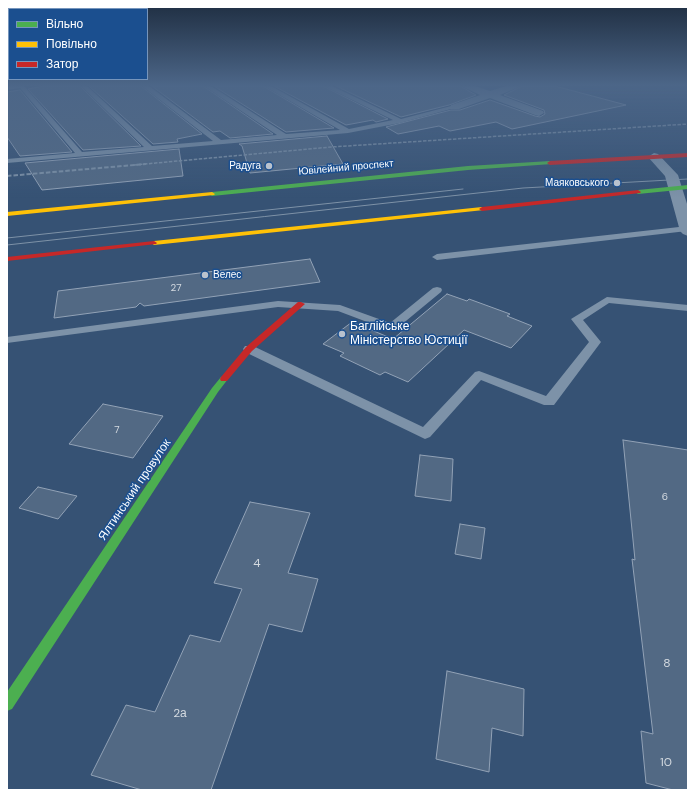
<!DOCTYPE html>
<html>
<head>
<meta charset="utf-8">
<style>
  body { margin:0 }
  #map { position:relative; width:695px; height:797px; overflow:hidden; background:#365274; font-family:"DM Sans",sans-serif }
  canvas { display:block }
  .frame { position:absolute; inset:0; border:8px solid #fff; pointer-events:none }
  .legend { position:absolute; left:8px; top:8px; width:140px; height:72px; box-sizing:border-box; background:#1b4f8f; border:1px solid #7695bc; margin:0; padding:5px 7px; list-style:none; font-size:12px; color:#fff }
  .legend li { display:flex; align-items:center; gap:8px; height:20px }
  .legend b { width:20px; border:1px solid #7695bc }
</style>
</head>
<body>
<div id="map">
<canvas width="695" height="797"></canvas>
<div class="frame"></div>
<ul class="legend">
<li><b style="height:5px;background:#4caf50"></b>Вільно</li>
<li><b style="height:5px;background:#ffc107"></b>Повільно</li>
<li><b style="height:5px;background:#c62828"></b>Затор</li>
</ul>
</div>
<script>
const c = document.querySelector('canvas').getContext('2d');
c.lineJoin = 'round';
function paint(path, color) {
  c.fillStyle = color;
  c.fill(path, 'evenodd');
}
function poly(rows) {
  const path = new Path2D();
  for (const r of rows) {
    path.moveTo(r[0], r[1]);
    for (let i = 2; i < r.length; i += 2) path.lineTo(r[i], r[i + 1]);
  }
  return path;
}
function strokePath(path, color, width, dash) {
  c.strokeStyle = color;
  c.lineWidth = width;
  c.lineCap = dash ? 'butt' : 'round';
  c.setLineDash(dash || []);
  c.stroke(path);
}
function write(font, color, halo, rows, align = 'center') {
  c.font = font + ' "DM Sans",sans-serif';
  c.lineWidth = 3;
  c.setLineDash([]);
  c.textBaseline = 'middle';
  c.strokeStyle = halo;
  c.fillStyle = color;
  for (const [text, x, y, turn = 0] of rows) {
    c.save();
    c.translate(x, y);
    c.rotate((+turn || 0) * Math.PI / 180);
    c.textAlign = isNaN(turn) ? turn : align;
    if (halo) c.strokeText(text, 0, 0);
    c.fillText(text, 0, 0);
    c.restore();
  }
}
const building = poly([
  [44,86,80,86,141,146,83,150,28,89,44,86],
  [89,86,141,86,202,134,177,139,178,142,153,144,89,86],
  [152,86,203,86,273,134,230,138,220,131,213,132,152,86],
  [214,86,263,86,334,128,286,132,214,86],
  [274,86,323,86,388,119,376,122,373,120,346,125,274,86],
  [336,86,460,86,476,95,449,105,401,117,336,86],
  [522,86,555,86,626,105,512,129,496,122,450,131,439,126,398,134,386,127,451,110,460,110,490,100,535,116,540,117,545,114,544,110,504,95,522,86],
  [20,90,72,152,20,156,7,137,7,92,20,90],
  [327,136,343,164,250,173,242,146,239,144,327,136],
  [179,149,183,176,42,190,25,163,179,149],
  [310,259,320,282,144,306,140,303,136,307,54,318,58,291,310,259],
  [447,294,467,301,469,299,510,314,507,316,532,326,511,348,464,330,408,382,385,372,380,375,340,356,344,353,323,344,352,322,393,339,447,294],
  [103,404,163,416,133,458,69,444,103,404],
  [623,440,688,450,688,790,673,790,646,783,641,731,653,734,632,559,635,560,623,440],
  [420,455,453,459,451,501,415,496,420,455],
  [38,487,77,496,58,519,19,508,38,487],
  [250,502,310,513,288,573,318,579,302,632,269,624,211,790,142,790,91,775,126,705,155,712,190,635,220,642,242,589,214,583,250,502],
  [460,524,485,528,481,559,455,554,460,524],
  [447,671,524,689,523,736,492,728,489,772,436,759,447,671]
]);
paint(building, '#526984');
strokePath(building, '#92a2b6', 1);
paint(poly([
  [7,86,24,86,82,152,144,147,81,86,87,86,152,146,213,141,142,86,149,86,221,140,277,135,204,86,211,86,286,134,340,130,264,86,271,86,349,129,393,120,324,86,332,86,401,119,455,105,458,107,400,123,348,133,7,163,7,159,75,153,20,88,7,90,7,86],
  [688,226,687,231,437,260,432,257,437,254,688,226],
  [437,287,441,288,442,290,441,292,395,330,391,331,338,311,278,307,7,343,7,337,278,301,340,305,390,323,433,288,437,287],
  [607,297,688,305,688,311,609,303,583,320,601,342,554,405,544,405,481,380,430,437,425,439,245,352,243,349,245,346,253,346,423,427,475,372,479,371,546,396,589,342,571,319,607,297]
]), '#7d92a8');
paint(poly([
  [461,86,475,86,490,91,506,86,521,86,500,95,543,111,544,113,539,116,535,115,490,98,459,109,451,109,450,107,451,105,480,95,461,86],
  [654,153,658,154,678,175,688,207,688,236,683,234,680,231,665,176,648,157,654,153]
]), '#7d92a8');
paint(poly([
  [550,161,552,162,552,164,468,170,212,196,209,194,212,192,468,166,550,161],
  [688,185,688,189,638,194,635,192,638,190,688,185],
  [224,376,228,379,218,392,12,709,7,711,7,692,212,388,221,377,224,376]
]), '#4caf50');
paint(poly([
  [212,192,215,194,214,195,7,216,7,212,212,192],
  [482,207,484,208,484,210,154,245,151,243,154,241,482,207]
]), '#ffc107');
paint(poly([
  [688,153,688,157,550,165,547,163,550,161,688,153],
  [638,190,641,192,640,193,482,211,479,209,482,207,638,190],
  [154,241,157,243,156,244,7,261,7,257,154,241],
  [298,302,301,302,305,304,252,351,227,381,221,381,220,379,221,377,246,347,298,302]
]), '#c62828');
strokePath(poly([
  [7,238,463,189],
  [7,245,523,188,688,179]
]), '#7e92a7', 1);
strokePath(poly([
  [134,165,331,147,688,124]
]), '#7e92a7', 1.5, [3.5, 1.5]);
strokePath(poly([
  [7,176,146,164]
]), '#7e92a7', 2, [4.5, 2]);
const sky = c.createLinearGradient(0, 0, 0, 198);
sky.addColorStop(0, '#1e2d40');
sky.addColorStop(0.43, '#4c6688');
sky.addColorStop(1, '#4c668800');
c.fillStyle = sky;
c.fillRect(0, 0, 695, 198);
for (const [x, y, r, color] of [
  [269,166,4,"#b9c2ce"],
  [617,183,4,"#b9c2ce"],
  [205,275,4,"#b9c2ce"],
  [342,334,4,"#b9c2ce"]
]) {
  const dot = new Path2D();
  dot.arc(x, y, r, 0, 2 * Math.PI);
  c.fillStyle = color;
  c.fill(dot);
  strokePath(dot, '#1b4f8f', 1.5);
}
write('10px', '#fff', '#1b4f8f', [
  ["Радуга",261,166],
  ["Маяковського",609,183],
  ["Велес",213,275,"left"]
], 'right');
write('10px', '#fff', '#1b4f8f', [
  ["Ювілейний проспект",346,168,-5]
]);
write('10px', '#d4dae0', null, [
  ["27",176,288],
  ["7",117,430],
  ["6",665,497]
]);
write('12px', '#fff', '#1b4f8f', [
  ["Баглійське",350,327],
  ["Міністерство Юстиції",350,341]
], 'left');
write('12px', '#fff', '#1b4f8f', [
  ["Ялтинський провулок",135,490,-56]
]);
write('12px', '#d4dae0', null, [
  ["4",257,564],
  ["8",667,664],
  ["2а",180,714],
  ["10",666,763]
]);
</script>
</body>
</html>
